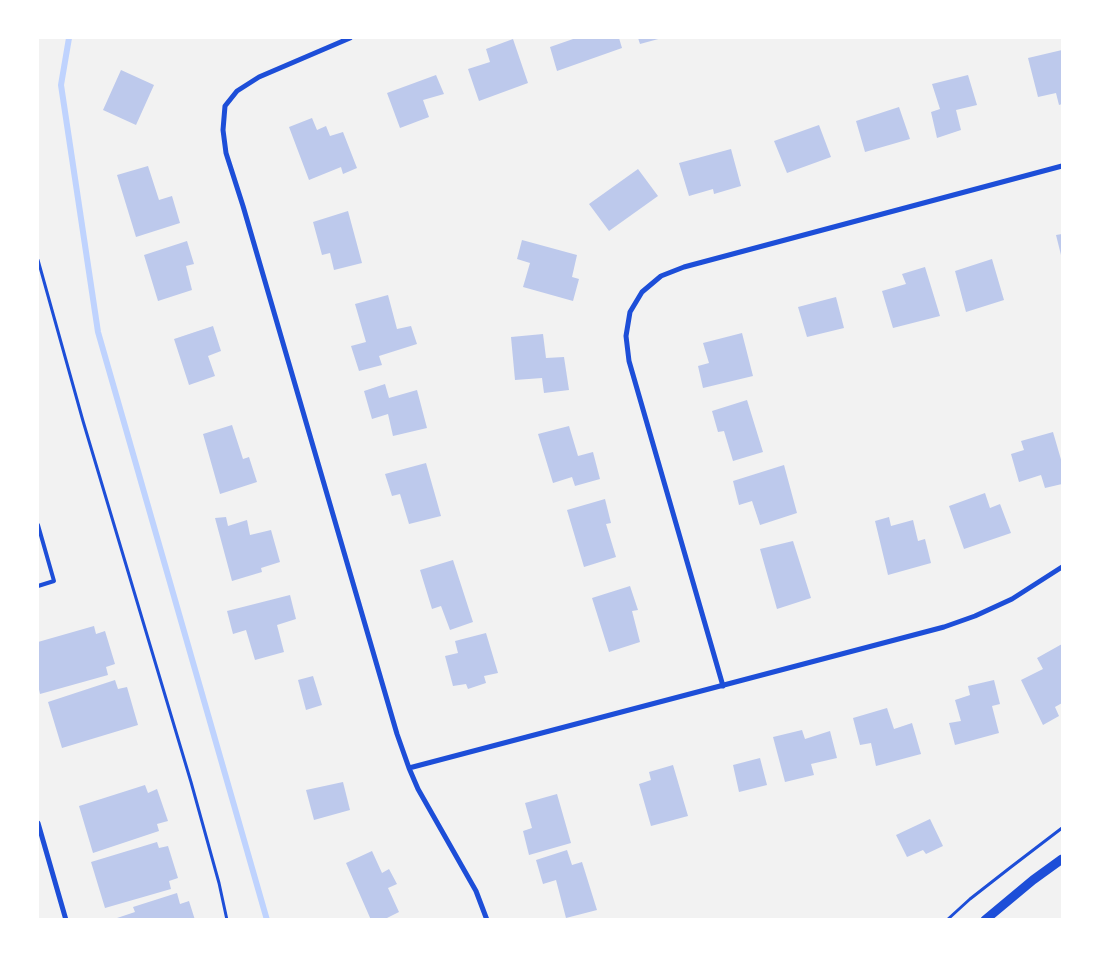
<!DOCTYPE html>
<html>
<head>
<meta charset="utf-8">
<style>
  body { margin:0 }
  #map { position:relative; width:1100px; height:957px; overflow:hidden; background:#f2f2f2; font-family:"Public Sans",sans-serif }
  canvas { display:block }
  .frame { position:absolute; inset:0; border:39px solid #fff; pointer-events:none }
</style>
</head>
<body>
<div id="map">
<canvas width="1100" height="957"></canvas>
<div class="frame"></div>
</div>
<script>
const c = document.querySelector('canvas').getContext('2d');
c.lineJoin = 'round';
function poly(rows) {
  const path = new Path2D();
  for (const r of rows) {
    path.moveTo(r[0], r[1]);
    for (let i = 2; i < r.length; i += 2) path.lineTo(r[i], r[i + 1]);
  }
  return path;
}
function strokePath(path, color, width, dash) {
  c.strokeStyle = color;
  c.lineWidth = width;
  c.lineCap = dash ? 'butt' : 'round';
  c.setLineDash(dash || []);
  c.stroke(path);
}
function paint(path, color) {
  c.fillStyle = color;
  c.fill(path, 'evenodd');
}
strokePath(poly([
  [69,38,61,85,98,332,267,920]
]), '#bfd3fe', 6);
paint(poly([
  [576,38,619,38,622,48,557,71,550,47],
  [638,38,662,38,640,44],
  [513,39,528,83,479,101,468,69,490,62,486,49],
  [1062,50,1062,104,1059,105,1056,93,1038,97,1028,58],
  [121,70,154,85,136,125,103,110],
  [436,75,444,94,423,100,429,117,400,128,387,93],
  [968,75,977,105,956,110,961,130,937,138,931,112,940,109,932,84],
  [899,107,910,139,865,152,856,121],
  [312,118,317,130,326,126,330,136,343,132,357,168,343,174,341,167,309,180,289,127],
  [819,125,831,157,787,173,774,141],
  [731,149,741,186,714,194,713,189,689,196,679,163],
  [148,166,159,200,172,196,180,223,136,237,117,175],
  [638,169,658,196,609,231,589,204],
  [348,211,362,263,334,270,330,253,322,255,313,222],
  [1062,234,1062,259,1056,235],
  [522,240,577,255,572,277,579,279,573,301,523,287,530,263,517,259],
  [187,241,194,264,186,266,192,290,158,301,144,255],
  [992,259,1004,300,966,312,955,271],
  [925,267,940,316,893,328,882,291,906,284,902,274],
  [388,295,397,329,411,326,417,344,379,356,382,365,359,371,351,346,366,342,355,304],
  [836,297,844,328,807,337,798,307],
  [213,326,221,351,208,356,215,376,189,385,174,339],
  [742,333,753,376,703,388,698,366,709,363,703,343],
  [543,334,546,358,564,357,569,390,544,393,542,378,515,380,511,337],
  [385,384,389,398,417,390,427,428,393,436,388,414,372,419,364,391],
  [747,400,763,452,733,461,724,431,718,432,712,411],
  [232,425,243,459,249,457,257,482,220,494,203,434],
  [569,426,578,456,593,452,600,479,575,486,572,477,553,483,538,434],
  [1053,432,1062,463,1062,484,1045,488,1041,475,1019,482,1011,454,1024,450,1021,441],
  [426,463,441,516,409,524,400,494,392,496,385,474],
  [784,465,797,513,760,525,752,501,739,505,733,481],
  [985,493,990,508,1000,504,1011,533,964,549,949,506],
  [605,499,611,523,606,524,616,557,584,567,567,510],
  [226,517,228,526,247,520,250,535,271,530,280,562,261,568,262,572,232,581,215,518],
  [889,517,891,526,913,520,918,541,925,539,931,563,888,575,875,521],
  [793,541,811,598,777,609,760,549],
  [453,560,473,622,450,630,441,606,432,609,420,570],
  [630,586,638,610,632,611,640,642,609,652,592,598],
  [290,595,296,619,277,625,284,652,255,660,246,630,233,634,227,611],
  [94,626,96,634,105,631,115,664,106,667,108,675,40,694,38,685,38,642],
  [486,633,498,673,484,676,486,683,468,689,466,684,453,686,445,656,458,653,455,641],
  [1062,644,1062,703,1055,707,1059,716,1043,725,1021,680,1043,669,1037,658],
  [313,676,322,705,306,710,298,680],
  [115,680,118,689,127,687,138,725,62,748,48,702],
  [994,680,1000,704,992,706,999,733,955,745,949,723,961,721,955,700,970,695,968,686],
  [887,708,894,729,912,723,921,754,876,766,871,743,860,745,853,718],
  [802,730,805,739,830,731,837,758,811,764,814,775,785,782,773,737],
  [760,758,767,785,739,792,733,765],
  [673,765,688,816,651,826,639,784,651,780,649,772],
  [343,782,350,810,314,820,306,790],
  [145,785,148,793,157,789,168,821,157,824,159,831,93,853,79,806],
  [557,794,571,843,529,855,523,831,532,828,525,803],
  [930,819,943,846,926,854,923,850,907,857,896,835],
  [157,842,159,848,168,846,178,878,169,881,171,889,105,908,91,862],
  [567,850,572,865,582,862,597,910,566,918,556,880,543,884,536,860],
  [372,851,382,873,389,869,397,884,388,888,399,912,383,920,371,920,346,863],
  [177,893,180,904,189,901,195,920,111,920,135,912,133,907]
]), '#bdc9ec');
strokePath(poly([
  [38,260,83,421,191,782,219,883,227,920],
  [947,920,970,899,1011,867,1062,828]
]), '#1d4ed8', 3);
strokePath(poly([
  [38,525,54,581,38,586]
]), '#1d4ed8', 4);
strokePath(poly([
  [350,38,259,77,237,91,225,106,223,130,226,153,243,206,397,734,409,768,418,789,476,891,487,920],
  [723,686,629,361,626,336,630,312,642,292,661,276,684,267,1062,166],
  [409,768,944,627,975,616,1012,599,1062,567],
  [38,823,66,920]
]), '#1d4ed8', 5);
strokePath(poly([
  [985,920,1033,880,1062,859]
]), '#1d4ed8', 9);
</script>
</body>
</html>
